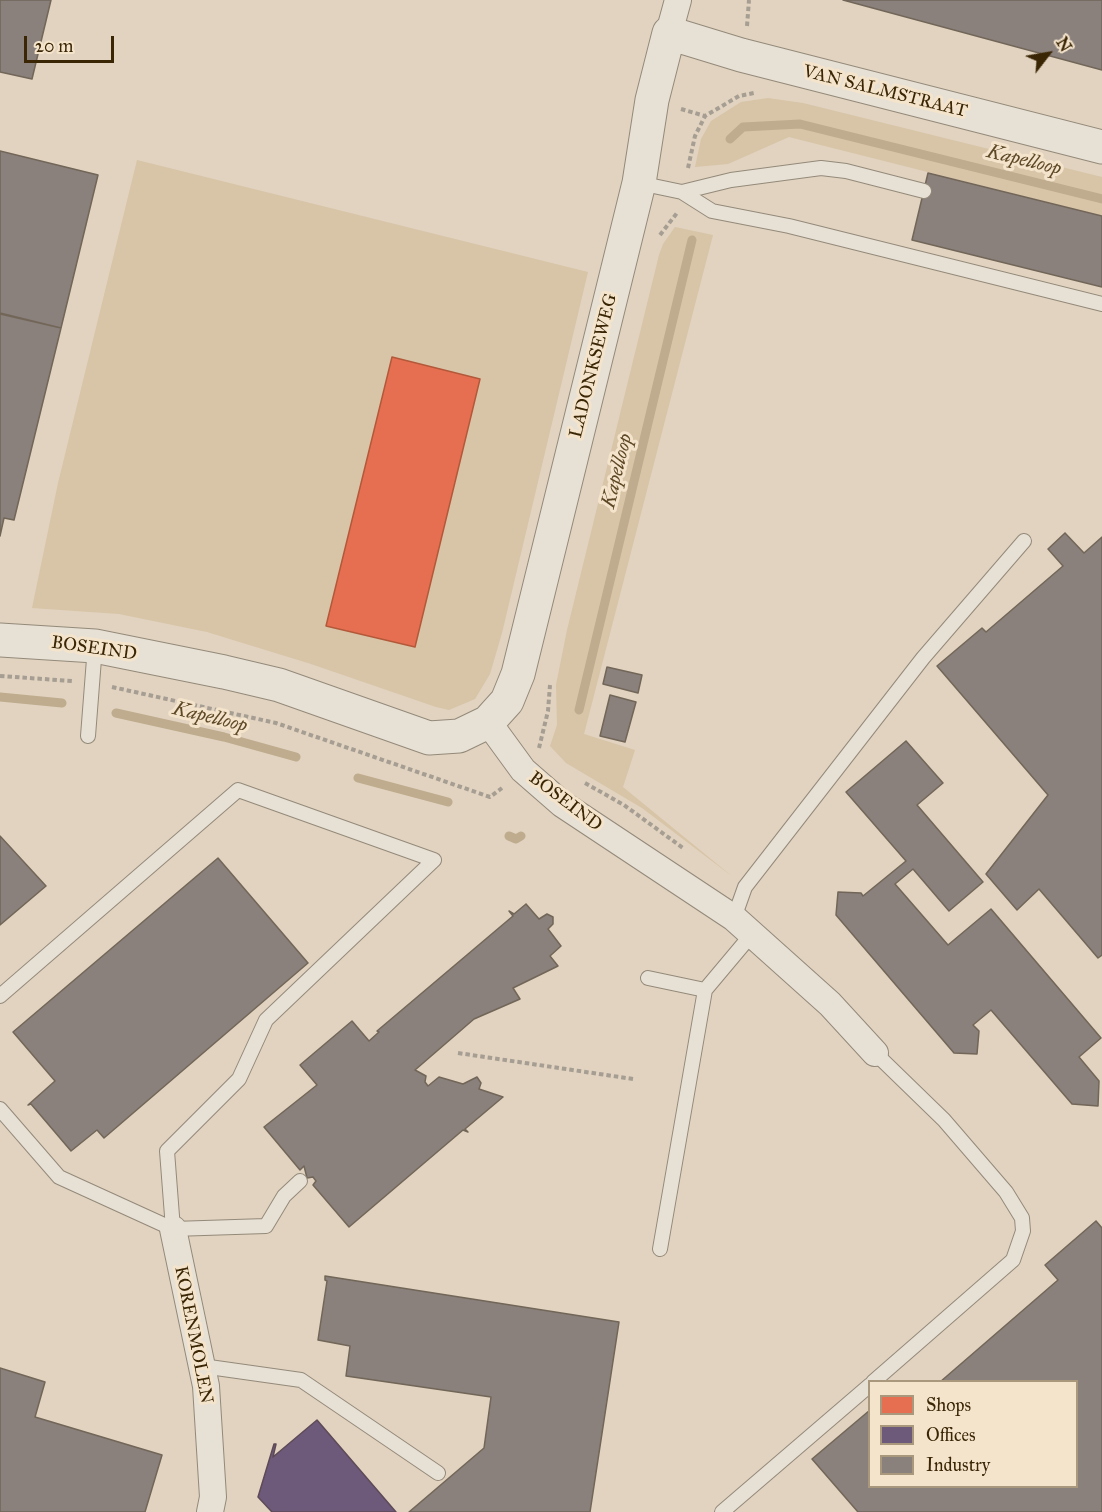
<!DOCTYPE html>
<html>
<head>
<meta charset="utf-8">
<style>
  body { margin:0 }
  #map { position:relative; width:1102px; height:1512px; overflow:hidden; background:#e1d3bf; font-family:"IM FELL Great Primer",serif }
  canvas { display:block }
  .legend { position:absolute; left:868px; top:1380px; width:210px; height:108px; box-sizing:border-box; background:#f5e4cc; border:2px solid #aa987c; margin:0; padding:8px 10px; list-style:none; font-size:18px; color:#3a2605 }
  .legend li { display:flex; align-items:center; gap:12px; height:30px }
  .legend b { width:30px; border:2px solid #aa987c }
  .north { position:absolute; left:1018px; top:24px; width:60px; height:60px; -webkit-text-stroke:4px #f5e4cc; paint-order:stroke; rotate:59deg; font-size:16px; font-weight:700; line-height:24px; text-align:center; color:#3a2605 }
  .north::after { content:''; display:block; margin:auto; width:21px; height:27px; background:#3a2605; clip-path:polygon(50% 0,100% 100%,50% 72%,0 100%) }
  .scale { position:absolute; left:24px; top:36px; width:90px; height:27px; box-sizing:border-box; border:3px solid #3a2605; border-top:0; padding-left:8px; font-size:18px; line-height:21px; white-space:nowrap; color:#3a2605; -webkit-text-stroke:4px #f5e4cc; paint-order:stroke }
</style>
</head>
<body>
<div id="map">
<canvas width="1102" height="1512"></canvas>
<ul class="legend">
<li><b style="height:16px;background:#e76f51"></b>Shops</li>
<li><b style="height:16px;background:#6d597a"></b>Offices</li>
<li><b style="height:16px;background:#8a817c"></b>Industry</li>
</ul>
<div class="north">N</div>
<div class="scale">20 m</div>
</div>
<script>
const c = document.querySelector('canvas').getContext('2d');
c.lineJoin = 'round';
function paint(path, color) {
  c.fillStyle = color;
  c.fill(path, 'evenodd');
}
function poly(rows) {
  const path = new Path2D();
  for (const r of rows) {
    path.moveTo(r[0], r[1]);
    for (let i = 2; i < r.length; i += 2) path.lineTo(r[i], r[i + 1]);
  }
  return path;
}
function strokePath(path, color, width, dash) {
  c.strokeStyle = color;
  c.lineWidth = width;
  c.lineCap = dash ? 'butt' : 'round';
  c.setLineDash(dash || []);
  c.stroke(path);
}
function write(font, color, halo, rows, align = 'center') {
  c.font = font + ' "IM FELL Great Primer",serif';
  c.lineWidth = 6;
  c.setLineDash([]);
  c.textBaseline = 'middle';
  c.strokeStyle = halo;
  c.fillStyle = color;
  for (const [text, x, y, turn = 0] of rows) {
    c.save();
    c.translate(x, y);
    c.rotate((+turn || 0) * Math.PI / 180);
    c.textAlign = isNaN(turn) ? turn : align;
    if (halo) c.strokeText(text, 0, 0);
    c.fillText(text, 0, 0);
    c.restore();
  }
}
paint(poly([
  [768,98,803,103,1102,177,1102,216,789,137,728,164,695,167,701,139,711,121,741,102],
  [137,160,588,272,502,633,490,674,475,699,449,710,436,707,311,664,207,632,119,614,32,608,58,483],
  [675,227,713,235,584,734,635,750,623,787,733,877,642,808,566,763,550,746,557,725,556,685,567,630,659,255,663,244]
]), '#d8c4a7');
const shops = poly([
  [392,357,480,379,415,647,326,626,392,357]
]);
paint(shops, '#e76f51');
strokePath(shops, '#b3593a', 1.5);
const offices = poly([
  [317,1420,396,1512,272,1512,258,1497,274,1444,276,1444,273,1457,317,1420]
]);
paint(offices, '#6d597a');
strokePath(offices, '#5e4a57', 1.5);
const industry = poly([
  [0,0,51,0,32,79,0,72,0,0],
  [843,0,1102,0,1102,70,843,0],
  [0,151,98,175,61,328,0,313,0,151],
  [928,173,1102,216,1102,287,912,240,928,173],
  [0,314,61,328,14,520,4,518,0,536,0,314],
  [1065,533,1084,553,1102,537,1102,955,1098,958,1039,889,1017,910,986,874,1048,795,937,666,982,628,986,632,1063,566,1048,549,1065,533],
  [607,667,642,675,638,693,603,684,607,667],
  [610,695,636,702,625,742,600,736,610,695],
  [906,741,943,783,917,805,983,882,949,911,913,869,895,884,948,945,991,909,1101,1038,1079,1057,1099,1081,1098,1106,1072,1104,991,1010,973,1025,979,1031,977,1054,954,1053,836,915,838,892,861,893,863,896,906,861,846,792,906,741],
  [0,836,46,886,0,925,0,836],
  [218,858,308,963,104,1138,97,1130,71,1151,31,1104,28,1105,55,1081,13,1032,218,858],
  [526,904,539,919,547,914,553,917,553,924,548,929,561,946,550,956,558,966,513,988,520,999,474,1019,415,1070,426,1076,425,1082,428,1086,439,1077,463,1084,477,1077,481,1083,479,1089,503,1097,465,1129,468,1132,463,1130,349,1227,313,1185,316,1181,313,1177,307,1178,304,1166,300,1170,264,1127,317,1085,300,1065,352,1021,369,1041,379,1032,377,1031,513,916,509,911,514,914,526,904],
  [1096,1221,1102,1228,1102,1512,858,1512,812,1459,870,1410,870,1486,1076,1486,1076,1382,940,1382,1058,1280,1045,1265,1096,1221],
  [325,1276,619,1322,590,1512,409,1512,484,1448,491,1397,346,1376,350,1346,318,1340,327,1281,325,1280,325,1276],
  [0,1368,45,1382,35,1417,162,1455,145,1512,0,1512,0,1368]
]);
paint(industry, '#8a817c');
strokePath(industry, '#726658', 1.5);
strokePath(poly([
  [730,139,743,127,800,124,1102,199],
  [0,697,62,703],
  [579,710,692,240],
  [116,713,224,737,296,757],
  [358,778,448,802],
  [509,836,516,839,521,836]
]), '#bfab8d', 9);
const service = poly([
  [639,183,682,192,712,211,789,226,1102,304],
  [682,192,731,180,821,168,846,171,924,191],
  [88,736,95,646],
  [734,918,745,887,923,658,1024,541],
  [648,978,705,990],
  [0,996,238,790,434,860,266,1020,239,1079,167,1151,173,1229],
  [0,1109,59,1177,173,1229,266,1226,284,1196,300,1181],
  [660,1249,705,990,752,934],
  [202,1366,301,1380,438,1473],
  [873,1382,1013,1260,1023,1231,1022,1218,1006,1192,944,1120,875,1053],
  [722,1512,870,1385]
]);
const minor = poly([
  [669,33,678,0],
  [488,722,523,770,562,804,734,918,830,1004,875,1053],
  [173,1229,206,1386,213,1497,210,1512]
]);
const tertiary = poly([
  [0,640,95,646,224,672,279,685,429,738,459,736,488,722,507,701,518,674,639,183,652,100,669,33,741,55,1102,147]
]);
strokePath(service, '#948a7a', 16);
strokePath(minor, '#948a7a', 28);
strokePath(tertiary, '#948a7a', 35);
strokePath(poly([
  [747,26,749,0],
  [681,109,705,116],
  [688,168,695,136,705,116,739,96,754,93],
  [660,235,677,213],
  [0,676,72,681],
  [112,687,276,723,490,797,502,788],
  [539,748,548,711,550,685],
  [585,783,624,805,683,848],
  [458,1053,633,1079]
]), '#a69e93', 4, [4.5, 3]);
strokePath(service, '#e7e0d5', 14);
strokePath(minor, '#e7e0d5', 26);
strokePath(tertiary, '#e7e0d5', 33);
write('18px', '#3a2605', '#f5e4cc', [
  ["VAN SALMSTRAAT",885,92,14],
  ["LADONKSEWEG",594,366,-76],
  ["BOSEIND",94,649,8],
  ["BOSEIND",565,802,37],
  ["KORENMOLEN",193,1335,79]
]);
write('italic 20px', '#5e4927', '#f5e4cc', [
  ["Kapelloop",1024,161,14],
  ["Kapelloop",618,471,-76],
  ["Kapelloop",210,718,14]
]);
</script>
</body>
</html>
